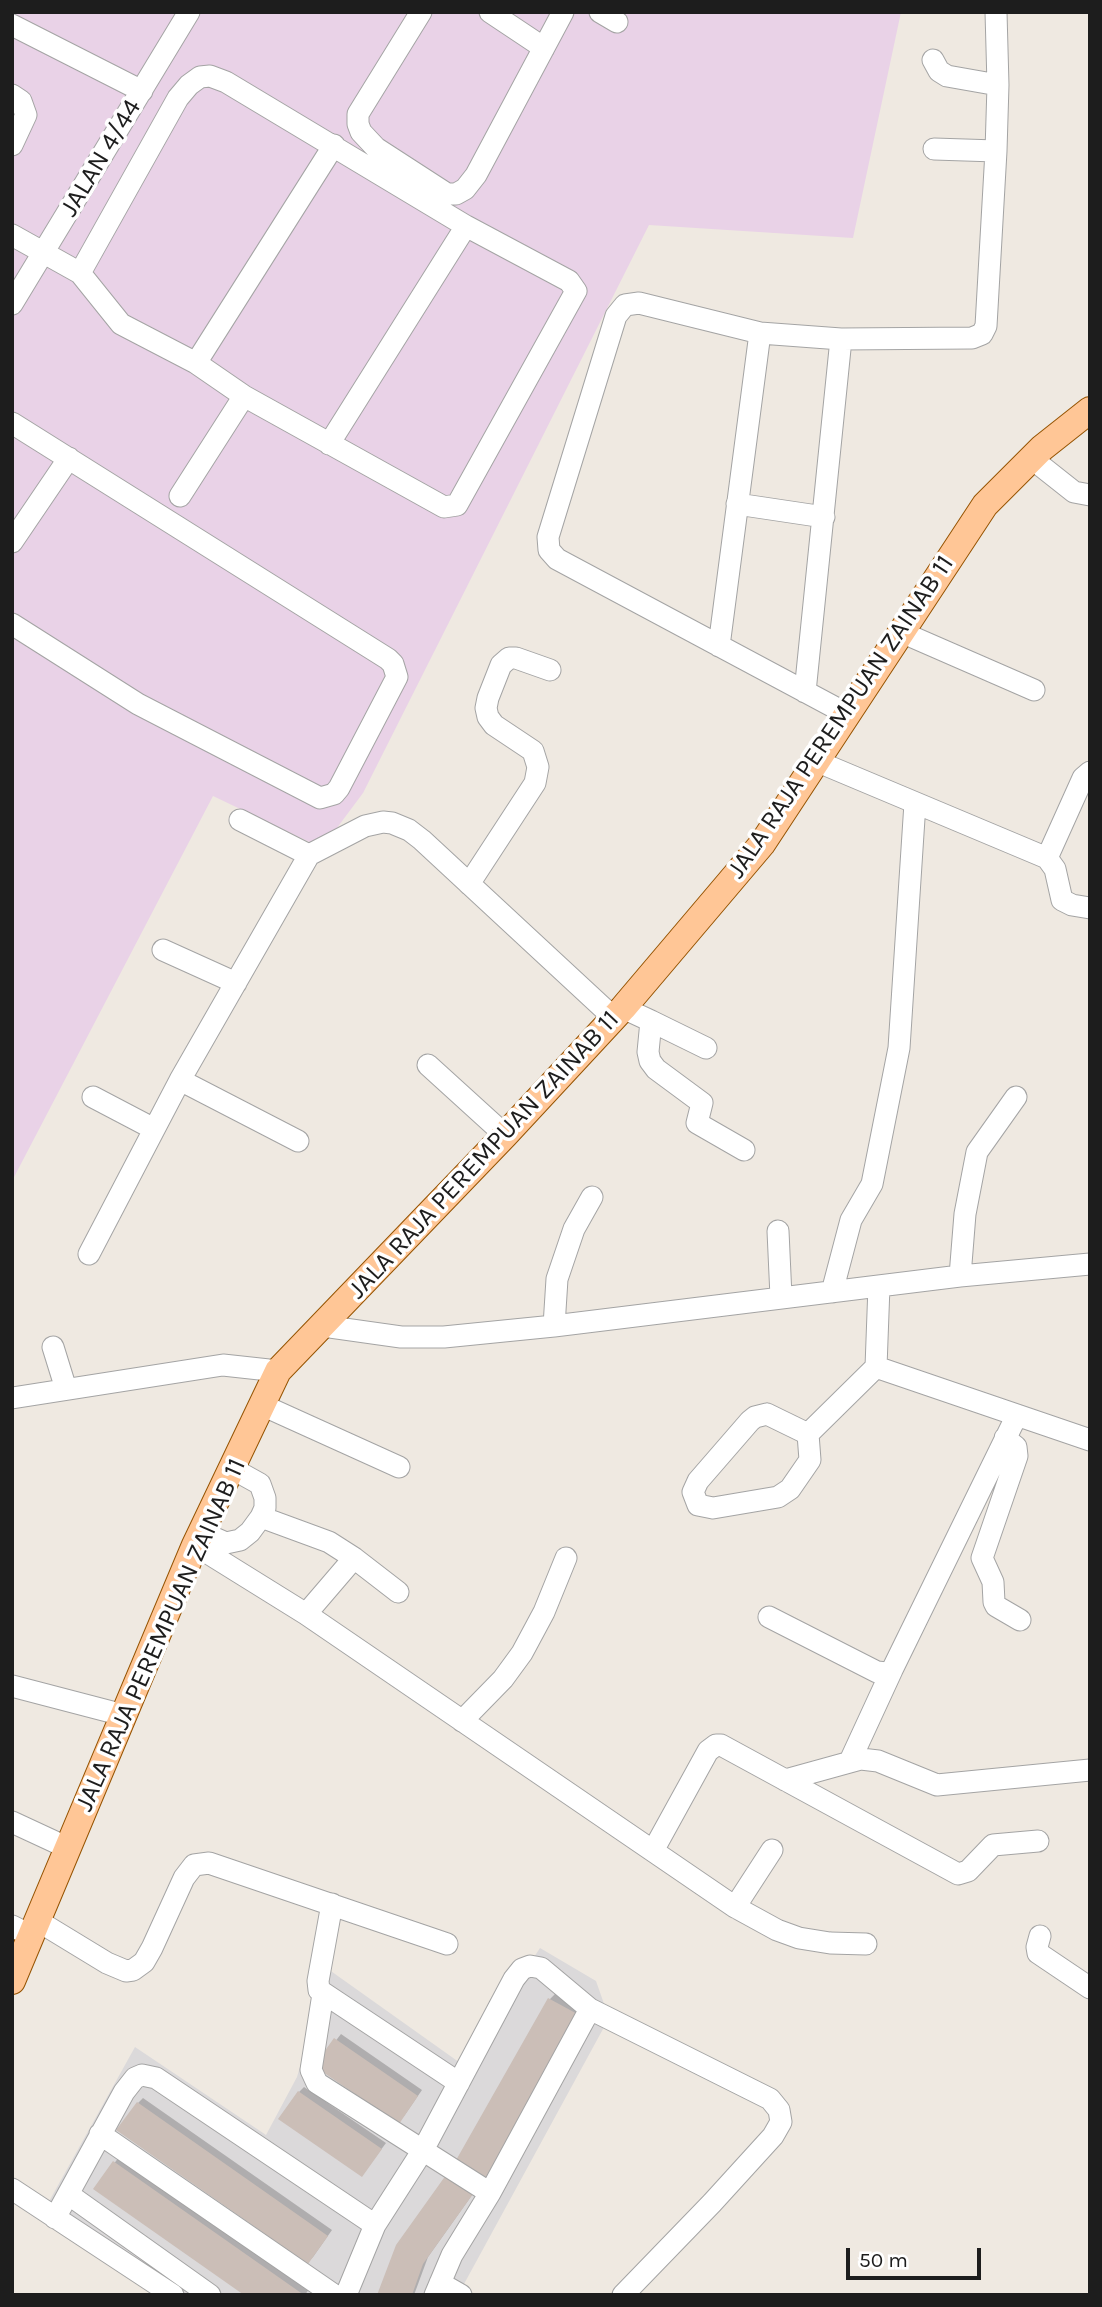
<!DOCTYPE html>
<html>
<head>
<meta charset="utf-8">
<style>
  body { margin:0 }
  #map { position:relative; width:1102px; height:2307px; overflow:hidden; background:#efe9e1; font-family:Karla,sans-serif }
  canvas { display:block }
  .frame { position:absolute; inset:0; border:14px solid #1d1d1d; pointer-events:none }
  .scale { position:absolute; left:846px; top:2248px; width:135px; height:32px; box-sizing:border-box; border:4px solid #1d1d1d; border-top:0; padding-left:9px; font-size:21px; line-height:24px; white-space:nowrap; color:#1d1d1d; -webkit-text-stroke:5px #fff; paint-order:stroke }
</style>
</head>
<body>
<div id="map">
<canvas width="1102" height="2307"></canvas>
<div class="frame"></div>
<div class="scale">50 m</div>
</div>
<script>
const c = document.querySelector('canvas').getContext('2d');
c.lineJoin = 'round';
function paint(path, color) {
  c.fillStyle = color;
  c.fill(path, 'evenodd');
}
function poly(rows) {
  const path = new Path2D();
  for (const r of rows) {
    path.moveTo(r[0], r[1]);
    for (let i = 2; i < r.length; i += 2) path.lineTo(r[i], r[i + 1]);
  }
  return path;
}
function strokePath(path, color, width, dash) {
  c.strokeStyle = color;
  c.lineWidth = width;
  c.lineCap = dash ? 'butt' : 'round';
  c.setLineDash(dash || []);
  c.stroke(path);
}
function write(font, color, halo, rows, align = 'center') {
  c.font = font + ' Karla,sans-serif';
  c.lineWidth = 7;
  c.setLineDash([]);
  c.textBaseline = 'middle';
  c.strokeStyle = halo;
  c.fillStyle = color;
  for (const [text, x, y, turn = 0] of rows) {
    c.save();
    c.translate(x, y);
    c.rotate((+turn || 0) * Math.PI / 180);
    c.textAlign = isNaN(turn) ? turn : align;
    if (halo) c.strokeText(text, 0, 0);
    c.fillText(text, 0, 0);
    c.restore();
  }
}
paint(poly([
  [540,1948,596,1981,609,2018,458,2295,185,2295,47,2205,135,2047,266,2135,297,2077,328,1969,463,2065]
]), '#dbd9da');
paint(poly([
  [12,12,901,12,853,238,649,225,363,793,322,848,213,796,12,1181]
]), '#e9d2e7');
paint(poly([
  [555,1994,585,2011,488,2178,550,1999],
  [341,2034,422,2090,404,2116,317,2065],
  [304,2087,386,2143,362,2175,299,2092],
  [143,2098,332,2230,313,2257,308,2262,138,2103],
  [119,2157,309,2289,305,2295,247,2295,95,2189],
  [477,2188,428,2257,414,2295,379,2295]
]), '#0003');
paint(poly([
  [548,1998,581,2016,488,2181,455,2162],
  [334,2038,418,2096,399,2124,314,2066],
  [298,2091,382,2149,362,2177,278,2119],
  [137,2102,328,2236,308,2264,116,2130],
  [113,2161,304,2295,244,2295,93,2189],
  [446,2175,473,2194,423,2264,412,2295,377,2295,396,2245]
]), '#cbbeb7');
const minor = poly([
  [421,12,358,114,358,124,361,132,376,148,447,194,456,194,465,189,476,175,563,12],
  [490,12,544,48],
  [600,12,617,22],
  [12,25,142,91],
  [933,60,939,71,947,76,998,85],
  [12,95,21,101,26,115,12,145],
  [934,149,996,151],
  [12,235,80,273,121,324,196,363,244,396,444,507,457,505,576,291,569,281,466,226],
  [80,273,178,98,189,85,200,77,210,76,226,82,466,226,329,444],
  [12,304,189,12],
  [196,363,334,145],
  [12,423,388,659,393,664,397,677,339,788,334,794,320,798,138,704,12,624],
  [1031,458,1074,492,1090,495],
  [180,496,244,396],
  [737,504,824,517],
  [12,542,69,458],
  [901,632,1034,690],
  [719,646,760,333],
  [805,692,841,339],
  [847,714,557,559,549,550,548,537,616,316,625,305,639,303,760,333,841,339,972,338,982,334,986,326,996,151,998,85,996,12],
  [816,761,1047,858,1055,869,1062,900,1072,905,1090,908],
  [240,820,309,855],
  [1047,858,1083,778,1090,772],
  [469,884,535,783,538,767,533,751,494,725,488,717,486,708,488,698,501,665,509,658,516,658,550,670],
  [163,950,236,983],
  [623,1008,651,1021,648,1052,650,1061,656,1069,702,1103,697,1123,744,1150],
  [651,1021,706,1048],
  [428,1065,505,1135],
  [180,1080,298,1141],
  [93,1097,154,1129],
  [778,1231,781,1297],
  [89,1254,180,1080,309,855,365,826,383,822,392,823,409,830,422,840,614,1018],
  [960,1276,965,1214,977,1152,1016,1097],
  [879,1286,876,1367,1090,1440],
  [832,1292,851,1220,872,1184,899,1048,915,803],
  [323,1326,401,1337,444,1337,554,1326,960,1276,1090,1264],
  [554,1326,557,1279,574,1229,592,1197],
  [53,1347,66,1389],
  [12,1398,223,1365,278,1371],
  [262,1405,399,1467],
  [767,1414,808,1434,810,1460,790,1489,778,1497,713,1508,698,1505,693,1492,698,1481,750,1421,755,1417,767,1414],
  [808,1434,876,1367],
  [1005,1438,1016,1447,1017,1456,982,1558,993,1582,994,1602,996,1606,1020,1620],
  [261,1517,329,1542,354,1558,398,1592],
  [201,1532,226,1543,240,1540,250,1532,261,1517,265,1508,265,1498,260,1484,233,1469],
  [195,1545,306,1614,735,1907,777,1930,799,1938,830,1943,866,1944],
  [306,1614,354,1558],
  [769,1617,877,1672,887,1673,892,1670,1017,1415],
  [12,1686,123,1715],
  [462,1721,503,1679,522,1653,544,1612,566,1558],
  [850,1761,892,1670],
  [785,1780,861,1759,878,1761,937,1785,1090,1770],
  [12,1822,68,1848],
  [654,1849,708,1751,716,1745,721,1745,958,1874,968,1871,993,1845,1038,1841],
  [332,1904,318,1981,319,1990,459,2083],
  [735,1907,772,1850],
  [38,1921,107,1963,126,1971,133,1970,144,1962,152,1948,184,1878,194,1865,209,1863,447,1944],
  [12,1926,32,1936],
  [1040,1936,1037,1947,1038,1953,1090,1988],
  [323,1994,311,2070,317,2083,490,2193],
  [100,2134,334,2295],
  [12,2189,173,2295],
  [68,2194,210,2295],
  [55,2218,124,2092,135,2078,142,2075,156,2078,375,2225],
  [440,2283,461,2295],
  [346,2295,375,2225,423,2150,514,1979,522,1969,530,1966,541,1968,590,2009,770,2099,779,2110,781,2122,773,2136,712,2203,623,2295],
  [435,2295,452,2255,490,2193,590,2009]
]);
const major = poly([
  [12,1981,195,1545,278,1371,505,1135,623,1008,762,844,985,505,1042,448,1090,410]
]);
strokePath(minor, '#a4a4a4', 23);
strokePath(major, '#955300', 28);
strokePath(minor, '#fff', 21);
strokePath(major, '#ffc696', 26);
write('26px', '#1d1d1d', '#fff', [
  ["JALAN 4/44",101,158,-59],
  ["JALA RAJA PEREMPUAN ZAINAB 11",841,717,-56],
  ["JALA RAJA PEREMPUAN ZAINAB 11",484,1155,-47],
  ["JALA RAJA PEREMPUAN ZAINAB 11",161,1635,-66]
]);
</script>
</body>
</html>
